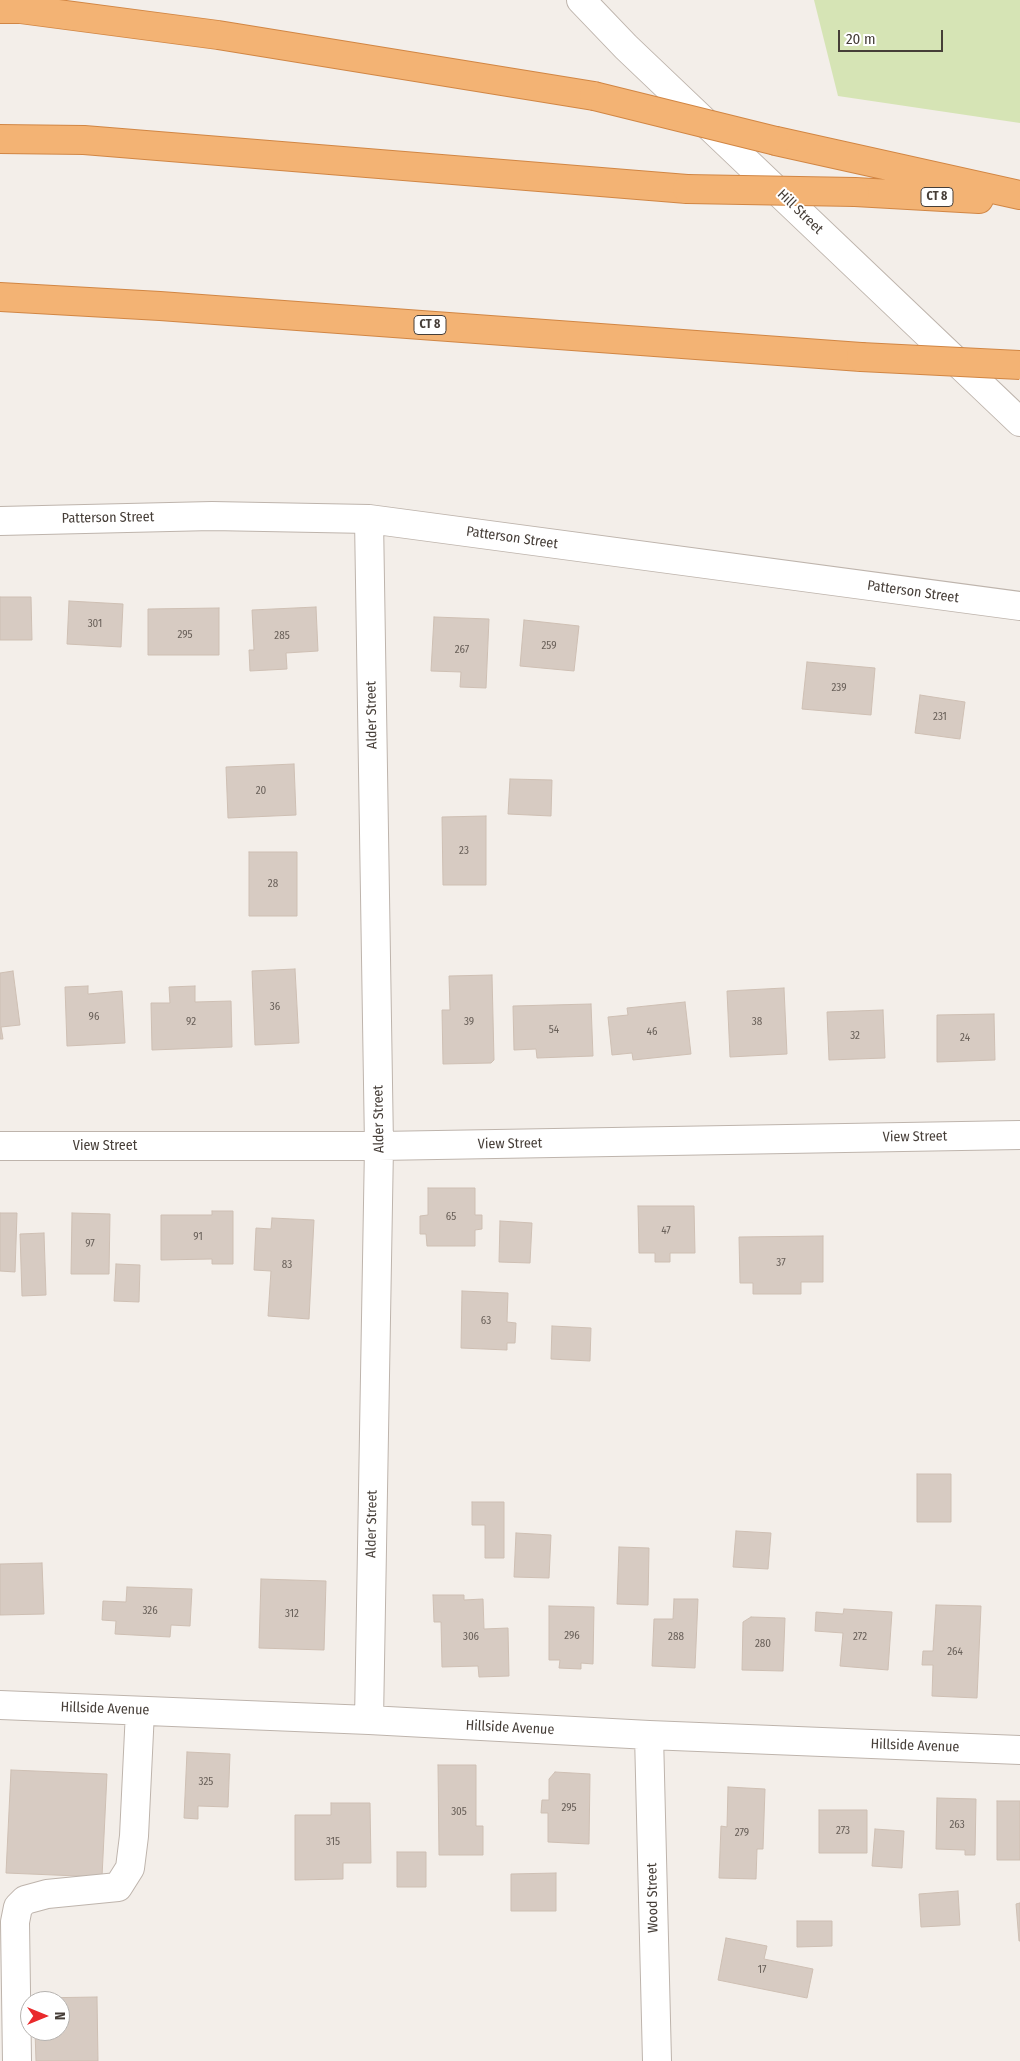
<!DOCTYPE html>
<html>
<head>
<meta charset="utf-8">
<style>
  body { margin:0 }
  #map { position:relative; width:1020px; height:2061px; overflow:hidden; background:#f3eee9; font-family:"Fira Sans Condensed",sans-serif }
  canvas { display:block }
  .north { position:absolute; left:20px; top:1991px; width:50px; height:50px; box-sizing:border-box; background:#fff; border:1px solid #b5b2af; border-radius:50%; rotate:90deg; font-size:14px; font-weight:700; line-height:20px; text-align:center; color:#463e38 }
  .north::after { content:''; display:block; margin:auto; width:18px; height:22px; background:#e92a2c; clip-path:polygon(50% 0,100% 100%,50% 72%,0 100%) }
  .scale { position:absolute; left:838px; top:30px; width:105px; height:22px; box-sizing:border-box; border:2px solid #463e38; border-top:0; padding-left:6px; font-size:15px; line-height:18px; white-space:nowrap; color:#463e38; -webkit-text-stroke:4px #fff; paint-order:stroke }
</style>
</head>
<body>
<div id="map">
<canvas width="1020" height="2061"></canvas>
<div class="north">N</div>
<div class="scale">20 m</div>
</div>
<script>
const c = document.querySelector('canvas').getContext('2d');
c.lineJoin = 'round';
function paint(path, color) {
  c.fillStyle = color;
  c.fill(path, 'evenodd');
}
function poly(rows) {
  const path = new Path2D();
  for (const r of rows) {
    path.moveTo(r[0], r[1]);
    for (let i = 2; i < r.length; i += 2) path.lineTo(r[i], r[i + 1]);
  }
  return path;
}
function strokePath(path, color, width, dash) {
  c.strokeStyle = color;
  c.lineWidth = width;
  c.lineCap = dash ? 'butt' : 'round';
  c.setLineDash(dash || []);
  c.stroke(path);
}
function write(font, color, halo, rows, align = 'center') {
  c.font = font + ' "Fira Sans Condensed",sans-serif';
  c.lineWidth = 4;
  c.setLineDash([]);
  c.textBaseline = 'middle';
  c.strokeStyle = halo;
  c.fillStyle = color;
  for (const [text, x, y, turn = 0] of rows) {
    c.save();
    c.translate(x, y);
    c.rotate((+turn || 0) * Math.PI / 180);
    c.textAlign = isNaN(turn) ? turn : align;
    if (halo) c.strokeText(text, 0, 0);
    c.fillText(text, 0, 0);
    c.restore();
  }
}
paint(poly([
  [814,0,1020,0,1020,123,838,96]
]), '#d6e4b5');
const building = poly([
  [0,597,31,597,32,640,0,640,0,597],
  [69,601,123,604,121,647,67,644,69,601],
  [316,607,318,651,286,653,287,669,250,671,249,650,254,650,252,610,316,607],
  [219,608,219,655,148,655,148,609,219,608],
  [434,617,489,619,486,688,460,687,461,672,431,671,434,617],
  [524,620,579,626,574,671,520,666,524,620],
  [807,662,875,668,871,715,802,709,807,662],
  [920,695,965,702,960,739,915,733,920,695],
  [294,764,296,815,228,818,226,767,294,764],
  [510,779,552,780,551,816,508,814,510,779],
  [486,816,486,885,443,885,442,817,486,816],
  [249,852,297,852,297,916,249,916,249,852],
  [295,969,299,1043,255,1045,252,971,295,969],
  [13,971,20,1025,1,1027,3,1039,0,1039,0,973,13,971],
  [492,975,494,1060,491,1063,443,1064,442,1010,450,1010,449,976,492,975],
  [88,986,88,994,122,991,125,1043,67,1046,65,987,88,986],
  [195,986,195,1002,231,1001,232,1047,152,1050,151,1003,170,1003,169,987,195,986],
  [784,988,787,1054,730,1057,727,991,784,988],
  [685,1002,691,1054,633,1060,632,1053,612,1055,608,1017,628,1015,627,1008,685,1002],
  [591,1004,593,1056,537,1058,536,1049,514,1050,513,1006,591,1004],
  [883,1010,885,1058,829,1060,827,1012,883,1010],
  [994,1014,995,1060,937,1062,937,1015,994,1014],
  [428,1188,475,1188,475,1215,482,1215,482,1229,475,1230,475,1246,427,1246,426,1234,420,1234,420,1216,428,1215,428,1188],
  [638,1206,694,1206,695,1253,670,1253,670,1262,655,1262,655,1253,639,1253,638,1206],
  [212,1211,233,1211,233,1264,212,1264,212,1259,161,1260,161,1215,212,1215,212,1211],
  [0,1213,17,1213,15,1272,0,1271,0,1213],
  [72,1213,110,1214,109,1274,71,1274,72,1213],
  [272,1218,314,1220,309,1319,268,1316,271,1271,254,1270,256,1228,271,1229,272,1218],
  [500,1221,532,1223,530,1263,499,1262,500,1221],
  [44,1233,46,1295,22,1296,20,1234,44,1233],
  [823,1236,823,1282,801,1282,801,1294,753,1294,753,1283,740,1283,739,1237,823,1236],
  [116,1264,140,1265,139,1302,114,1301,116,1264],
  [462,1291,508,1293,507,1322,516,1323,515,1343,507,1343,507,1350,461,1348,462,1291],
  [552,1326,591,1328,590,1361,551,1359,552,1326],
  [917,1474,951,1474,951,1522,917,1522,917,1474],
  [472,1502,504,1502,504,1558,485,1558,485,1525,472,1525,472,1502],
  [736,1531,771,1533,768,1569,733,1567,736,1531],
  [516,1533,551,1535,549,1578,514,1577,516,1533],
  [619,1547,649,1548,648,1605,617,1604,619,1547],
  [42,1563,44,1614,0,1615,0,1564,42,1563],
  [261,1579,326,1581,324,1650,259,1648,261,1579],
  [127,1587,192,1589,190,1626,171,1625,170,1637,115,1634,116,1621,102,1620,103,1601,126,1602,127,1587],
  [433,1595,464,1595,464,1600,483,1599,484,1629,508,1628,509,1676,479,1677,478,1666,442,1667,441,1622,434,1622,433,1595],
  [674,1599,698,1599,695,1668,652,1666,654,1619,673,1619,674,1599],
  [936,1605,981,1606,977,1698,932,1696,933,1665,922,1665,923,1651,933,1651,936,1605],
  [549,1606,594,1607,593,1664,581,1663,581,1669,559,1668,560,1660,549,1660,549,1606],
  [844,1609,892,1612,888,1670,840,1666,843,1633,815,1631,816,1612,843,1614,844,1609],
  [751,1617,785,1618,783,1671,742,1670,743,1622,751,1617],
  [187,1752,230,1754,228,1807,198,1806,198,1819,184,1818,187,1752],
  [438,1765,476,1765,476,1826,483,1826,483,1855,439,1855,438,1765],
  [11,1770,107,1774,102,1877,6,1873,11,1770],
  [555,1772,590,1774,589,1844,548,1842,548,1813,541,1813,542,1800,549,1800,549,1779,555,1772],
  [728,1787,765,1789,763,1849,757,1849,756,1879,719,1878,721,1826,727,1827,728,1787],
  [937,1798,976,1799,975,1855,965,1855,965,1850,936,1849,937,1798],
  [997,1801,1020,1801,1020,1860,997,1860,997,1801],
  [331,1803,370,1803,371,1863,343,1863,343,1879,295,1880,295,1815,331,1815,331,1803],
  [819,1810,867,1810,867,1853,819,1853,819,1810],
  [875,1829,904,1831,902,1868,872,1866,875,1829],
  [397,1852,426,1852,426,1887,397,1887,397,1852],
  [556,1873,556,1911,511,1911,511,1874,556,1873],
  [958,1891,960,1925,921,1927,919,1894,958,1891],
  [1020,1903,1020,1941,1019,1941,1016,1904,1020,1903],
  [797,1921,832,1921,832,1946,797,1947,797,1921],
  [726,1938,767,1946,764,1959,813,1969,807,1998,718,1980,726,1938],
  [97,1997,98,2061,36,2061,35,2031,60,2031,60,2001,35,2001,35,1998,97,1997]
]);
paint(building, '#d7cbc2');
strokePath(building, '#cebfb3', 1);
const minor = poly([
  [581,0,626,47,1020,422],
  [369,519,379,1146,369,1720],
  [0,521,212,516,369,519,1020,606],
  [0,1146,379,1146,1020,1135],
  [0,1705,369,1720,649,1735,1020,1750],
  [649,1735,657,2061],
  [17,2061,15,1922,18,1907,25,1900,47,1894,118,1887,130,1868,134,1836,140,1711]
]);
const highway = poly([
  [0,9,20,9,218,35,594,96],
  [0,139,84,140,687,189],
  [776,141,1020,195],
  [855,192,979,199],
  [0,297,160,306,861,357]
]);
strokePath(minor, '#beb4ac', 30);
strokePath(highway, '#d18644', 30);
strokePath(minor, '#fff', 28);
strokePath(highway, '#f3b374', 28);
const highwayBridge = poly([
  [594,96,776,141],
  [687,189,855,192],
  [861,357,1020,365]
]);
strokePath(highwayBridge, '#d18644', 30, []);
strokePath(highwayBridge, '#f3b374', 28);
write('11px', '#6a615a', null, [
  ["301",95,624],
  ["295",185,635],
  ["285",282,636],
  ["259",549,646],
  ["267",462,650],
  ["239",839,688],
  ["231",940,717],
  ["20",261,791],
  ["23",464,851],
  ["28",273,884],
  ["36",275,1007],
  ["96",94,1017],
  ["92",191,1022],
  ["39",469,1022],
  ["38",757,1022],
  ["54",554,1030],
  ["46",652,1032],
  ["32",855,1036],
  ["24",965,1038],
  ["65",451,1217],
  ["47",666,1231],
  ["91",198,1237],
  ["97",90,1244],
  ["37",781,1263],
  ["83",287,1265],
  ["63",486,1321],
  ["326",150,1611],
  ["312",292,1614],
  ["296",572,1636],
  ["306",471,1637],
  ["288",676,1637],
  ["272",860,1637],
  ["280",763,1644],
  ["264",955,1652],
  ["325",206,1782],
  ["295",569,1808],
  ["305",459,1812],
  ["263",957,1825],
  ["273",843,1831],
  ["279",742,1833],
  ["315",333,1842],
  ["17",762,1970]
]);
for (const [x, y, w] of [
  [937,197,32],
  [430,325,32]
]) {
  const box = new Path2D();
  box.roundRect(x - w / 2, y - 9.5, w, 19, 4);
  c.fillStyle = '#fff';
  c.fill(box);
  strokePath(box, '#463e38', 1);
}
write('bold 12px', '#463e38', null, [
  ["CT 8",937,197],
  ["CT 8",430,325]
]);
write('14px', '#463e38', '#fff', [
  ["Hill Street",800,212,44],
  ["Patterson Street",108,518,-1],
  ["Patterson Street",512,538,8],
  ["Patterson Street",913,592,8],
  ["Alder Street",372,715,-91],
  ["Alder Street",379,1119,-91],
  ["View Street",915,1137,-1],
  ["View Street",510,1144,-1],
  ["View Street",105,1146],
  ["Alder Street",372,1524,-89],
  ["Hillside Avenue",105,1709,2],
  ["Hillside Avenue",510,1728,3],
  ["Hillside Avenue",915,1746,2],
  ["Wood Street",653,1898,-91]
]);
</script>
</body>
</html>
